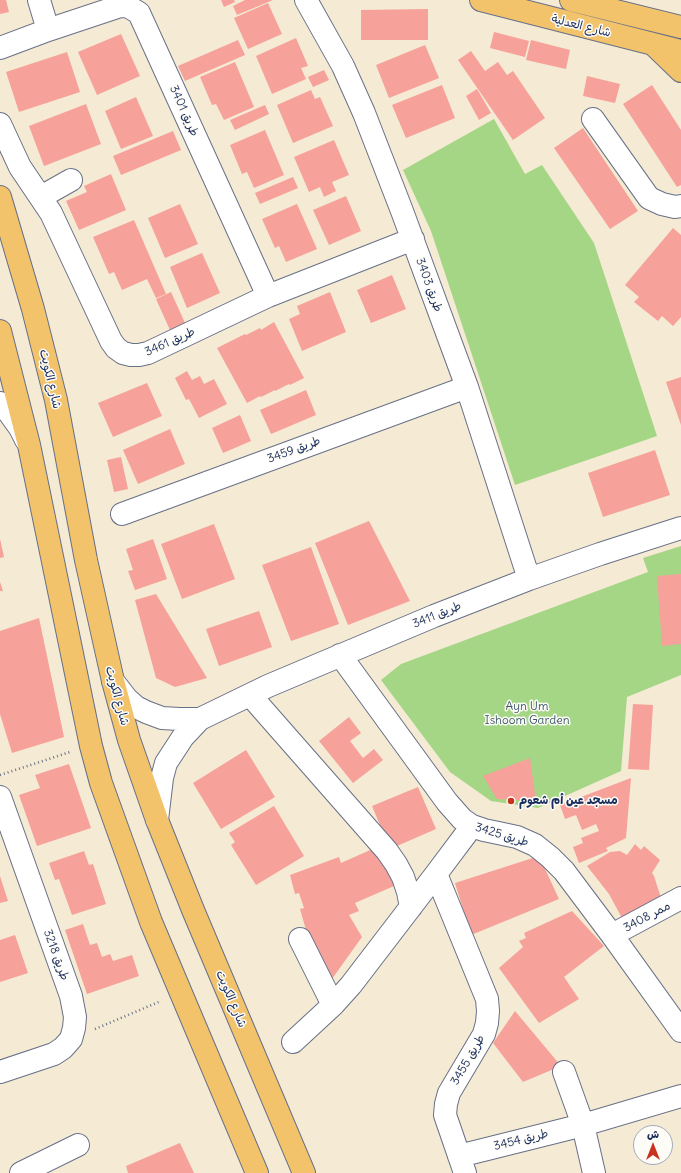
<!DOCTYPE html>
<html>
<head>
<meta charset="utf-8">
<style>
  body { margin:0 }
  #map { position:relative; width:681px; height:1173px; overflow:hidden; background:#f5ead4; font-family:Delius,"Playpen Sans Arabic",sans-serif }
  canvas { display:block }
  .north { position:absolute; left:633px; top:1125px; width:40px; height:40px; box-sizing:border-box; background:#fdfcf7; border:1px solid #a3aaba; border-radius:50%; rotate:0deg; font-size:11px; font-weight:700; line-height:16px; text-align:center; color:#1b2f5e }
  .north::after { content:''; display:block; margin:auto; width:14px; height:18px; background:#c8321e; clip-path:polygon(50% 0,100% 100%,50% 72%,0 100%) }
</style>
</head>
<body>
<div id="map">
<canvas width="681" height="1173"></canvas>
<div class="north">ش</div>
</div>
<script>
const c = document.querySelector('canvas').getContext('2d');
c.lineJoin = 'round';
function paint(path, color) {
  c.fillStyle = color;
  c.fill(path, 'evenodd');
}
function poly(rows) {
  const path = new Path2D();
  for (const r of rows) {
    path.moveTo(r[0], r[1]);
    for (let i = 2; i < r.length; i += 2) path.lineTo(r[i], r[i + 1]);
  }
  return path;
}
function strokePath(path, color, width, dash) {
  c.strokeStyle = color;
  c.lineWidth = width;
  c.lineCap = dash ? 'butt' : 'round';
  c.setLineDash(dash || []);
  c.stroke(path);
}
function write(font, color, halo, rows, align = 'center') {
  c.font = font + ' Delius,"Playpen Sans Arabic",sans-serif';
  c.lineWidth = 3;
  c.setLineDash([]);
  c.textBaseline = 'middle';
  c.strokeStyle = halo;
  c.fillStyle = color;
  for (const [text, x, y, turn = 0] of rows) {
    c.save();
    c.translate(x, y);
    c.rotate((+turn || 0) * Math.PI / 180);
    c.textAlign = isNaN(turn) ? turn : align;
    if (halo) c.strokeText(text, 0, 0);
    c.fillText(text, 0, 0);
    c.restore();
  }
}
paint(poly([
  [494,119,525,174,542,165,594,243,657,436,515,485,431,231,403,170],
  [681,546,681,675,627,697,621,771,538,808,491,801,450,772,381,680,401,664,648,572,643,558]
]), '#a4d685');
paint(poly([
  [0,0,6,0,9,12,0,14],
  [221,0,234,0,235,2,224,7],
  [245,0,273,0,237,15,233,6],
  [268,3,282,34,248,49,234,18],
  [428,9,428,40,361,40,361,10],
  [494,32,529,41,525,57,490,48],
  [121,34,140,76,97,95,78,52],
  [296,38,308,66,301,68,306,79,272,94,256,56],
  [238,40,245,55,185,81,178,66],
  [531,40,570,50,566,69,526,60],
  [425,45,439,78,389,98,376,65],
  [471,51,485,71,498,62,507,75,513,71,545,118,513,140,458,60],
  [67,52,80,92,19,112,6,72],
  [235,62,254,107,224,120,216,104,212,105,200,77],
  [324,70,329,80,313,87,308,77],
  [587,76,620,84,615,103,583,96],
  [442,85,455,118,406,138,392,105],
  [652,85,681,130,681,185,677,187,623,104],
  [477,89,491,113,479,120,466,96],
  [311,90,315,99,320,97,333,126,293,143,277,105],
  [136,97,153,136,121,149,105,111],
  [86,104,101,144,44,166,29,126],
  [265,105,269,114,235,130,230,120],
  [583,128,638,211,610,229,554,148],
  [265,130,284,175,254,188,247,172,242,174,230,145],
  [173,131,181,150,121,175,113,156],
  [334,140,349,175,332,182,336,191,324,197,320,187,309,192,294,157],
  [111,174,126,210,79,230,66,201,87,192,84,186],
  [293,177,298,188,260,204,255,193],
  [346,196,361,231,329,245,313,210],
  [180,204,198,244,165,258,148,218],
  [297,204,317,249,286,262,279,246,275,248,262,219],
  [134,220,166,294,156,298,147,279,122,290,114,272,109,274,93,237],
  [673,228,681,235,681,317,673,326,662,316,658,321,634,302,639,297,625,285],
  [202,253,220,293,187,308,170,267],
  [392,275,406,309,371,323,357,290],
  [171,292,185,323,170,330,156,299],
  [330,292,346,332,302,351,289,319,300,314,297,306],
  [274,322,304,378,290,385,289,384,275,391,275,390,261,397,260,396,247,403,217,348,245,334,246,335,260,328,261,330],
  [187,371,192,380,200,376,204,384,214,379,227,404,199,418,189,399,186,400,175,378],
  [681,377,681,425,666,382],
  [147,383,162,416,113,437,98,403],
  [306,390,316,415,271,434,260,410],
  [240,415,251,441,223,453,212,428],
  [170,429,185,464,138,484,123,450],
  [655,450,670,495,603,517,588,473],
  [121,457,128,489,114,492,107,460],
  [369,521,410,601,348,625,315,543],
  [214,524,235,579,182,599,161,544],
  [0,539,4,557,0,558],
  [153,539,167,579,135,590,128,571,133,570,126,549],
  [311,547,339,624,291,641,262,565],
  [681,574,681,644,662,646,657,576],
  [0,582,3,591,0,591],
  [156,594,207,678,175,687,156,678,135,600],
  [259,611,272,647,219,666,206,629],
  [39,618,64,737,12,753,0,714,0,631],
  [633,704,653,705,649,770,628,769],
  [349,717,361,733,350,741,363,758,374,749,383,760,353,783,319,741],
  [246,750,275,797,221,829,193,783],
  [530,758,536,801,497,799,483,776],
  [69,764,91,828,37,846,19,795,40,788,35,775],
  [631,778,626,838,606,848,608,851,579,863,573,847,583,843,581,838,599,831,596,824,582,830,576,815,565,819,560,805],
  [418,787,436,829,390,849,372,806],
  [274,806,304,856,256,885,231,845,235,842,229,833],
  [635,844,641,850,644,846,660,860,652,873,654,876,663,904,623,920,609,894,587,866,610,852,620,851,627,855],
  [377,847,394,886,355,903,359,911,349,915,362,937,329,983,306,930,300,909,304,908,299,893,295,894,290,875,339,857,341,863],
  [84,851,89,865,93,864,106,904,72,915,59,879,55,880,49,863],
  [539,856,559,899,471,935,455,883],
  [0,876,8,901,0,903],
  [572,911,604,946,564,977,579,999,539,1023,499,968,523,947,519,941,526,938,524,933],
  [83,924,90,945,97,943,102,957,110,954,113,961,132,955,139,976,87,994,65,930],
  [15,935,28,973,0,982,0,940],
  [515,1011,561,1066,523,1082,493,1043],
  [180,1143,194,1173,128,1173,126,1166]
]), '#f6a19a');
const minor = poly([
  [39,0,48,30],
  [306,0,343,66,364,113,402,211,467,387,529,579],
  [0,48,48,30,117,7,123,6,129,7,139,13,268,296],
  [593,119,649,198,662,204,675,207,681,206],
  [0,124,20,167,51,213,111,341,116,348,123,353,131,355,139,355,148,353,268,296,413,239],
  [41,197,71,180],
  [0,403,10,414,20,428,26,440],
  [122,514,467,387],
  [340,655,447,802,462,819,472,826,484,830,517,837,535,845,550,857,564,871,612,935,681,1031],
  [113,681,127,699,136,707,146,712,162,718,179,719,200,719],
  [250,695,387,851,396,864,403,877,408,892,411,907],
  [0,797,71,996,75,1017,74,1028,71,1039,63,1048,54,1054,0,1072],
  [157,820,162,778,166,763,183,737,200,719,268,686,434,616,529,579,600,554,681,528],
  [436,874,487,999,488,1011,487,1023,484,1034,449,1093,446,1104,445,1115,465,1173],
  [612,935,681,898],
  [300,939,333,1005],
  [293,1042,333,1005,351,985,436,874,472,826],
  [564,1072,583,1125,594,1173],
  [459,1156,583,1125,681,1096],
  [21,1173,78,1145]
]);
const major = poly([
  [481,0,681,51],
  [571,0,681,27],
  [654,45,681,71],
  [0,197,33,309,56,400,86,560,113,681,129,740,157,820,193,910,304,1173],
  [0,331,29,445,91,746,101,783,151,922,257,1173]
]);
strokePath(minor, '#677087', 24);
strokePath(major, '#677087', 24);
strokePath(poly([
  [0,775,70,752],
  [95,1029,161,1001]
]), '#677087', 2.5, [1, 3]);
strokePath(minor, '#fff', 22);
strokePath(major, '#f2c36a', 22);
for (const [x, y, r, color] of [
  [511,801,4,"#c8321e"]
]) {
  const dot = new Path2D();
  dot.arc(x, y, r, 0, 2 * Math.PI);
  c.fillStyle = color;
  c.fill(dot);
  strokePath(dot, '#fdfcf7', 1.5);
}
write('12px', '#1b2f5e', '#fdfcf7', [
  ["شارع العدلية",581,26,14],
  ["طريق 3401",184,111,66],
  ["طريق 3403",429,285,70],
  ["طريق 3461",170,342,-24],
  ["شارع الكويت",50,379,77],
  ["طريق 3459",294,450,-20],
  ["طريق 3411",437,615,-22],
  ["شارع الكويت",117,696,75],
  ["طريق 3425",502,835,17],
  ["ممر 3408",647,917,-28],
  ["طريق 3218",56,955,70],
  ["شارع الكويت",231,999,67],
  ["طريق 3455",468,1060,-60],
  ["طريق 3454",521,1140,-14]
]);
write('12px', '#3d5968', '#fdfcf7', [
  ["Ayn Um",527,707],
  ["Ishoom Garden",527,721]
]);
write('bold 12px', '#1b2f5e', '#fdfcf7', [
  ["مسجد عين أم شعوم",519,801]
], 'left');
</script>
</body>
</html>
